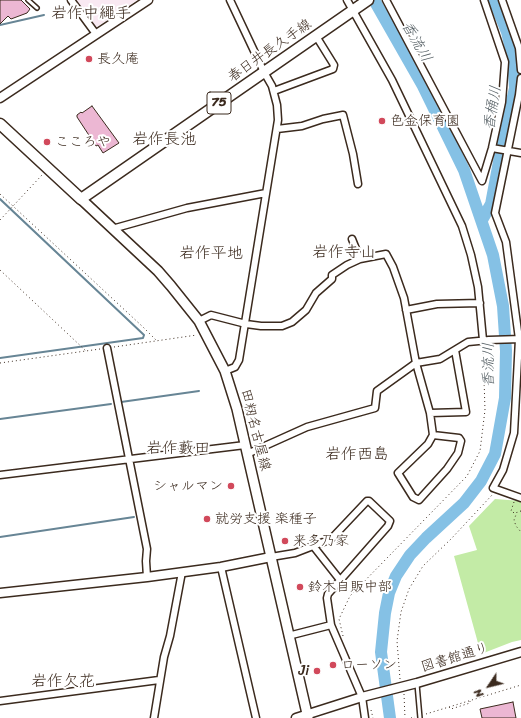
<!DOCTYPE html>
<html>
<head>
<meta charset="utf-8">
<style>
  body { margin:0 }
  #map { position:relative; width:521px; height:718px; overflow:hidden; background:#fff; font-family:Sriracha,sans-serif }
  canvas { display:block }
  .north { position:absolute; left:469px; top:666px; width:40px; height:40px; -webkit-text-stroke:3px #fff; paint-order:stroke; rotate:235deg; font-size:11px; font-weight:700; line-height:16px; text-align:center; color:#3b2a1e }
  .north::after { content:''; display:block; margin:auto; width:14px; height:18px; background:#3b2a1e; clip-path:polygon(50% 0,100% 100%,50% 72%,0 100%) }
</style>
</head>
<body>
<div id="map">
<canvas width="521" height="718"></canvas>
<div class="north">N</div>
</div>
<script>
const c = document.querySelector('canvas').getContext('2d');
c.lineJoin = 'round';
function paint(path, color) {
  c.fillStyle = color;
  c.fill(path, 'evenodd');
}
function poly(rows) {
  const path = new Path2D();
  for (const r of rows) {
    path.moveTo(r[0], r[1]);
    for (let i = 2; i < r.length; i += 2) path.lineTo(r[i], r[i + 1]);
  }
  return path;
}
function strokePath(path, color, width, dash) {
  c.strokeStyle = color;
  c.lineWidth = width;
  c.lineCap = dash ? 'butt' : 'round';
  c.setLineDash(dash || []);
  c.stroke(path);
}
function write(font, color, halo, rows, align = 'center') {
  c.font = font + ' Sriracha,"Klee One",sans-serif';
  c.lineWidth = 4;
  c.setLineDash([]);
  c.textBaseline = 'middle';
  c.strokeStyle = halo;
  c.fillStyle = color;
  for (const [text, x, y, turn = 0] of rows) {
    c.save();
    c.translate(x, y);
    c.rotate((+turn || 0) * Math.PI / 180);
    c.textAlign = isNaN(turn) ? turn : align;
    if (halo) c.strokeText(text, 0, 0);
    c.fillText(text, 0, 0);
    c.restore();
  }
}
paint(poly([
  [74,0,137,0,95,28]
]), '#f9e9f2');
paint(poly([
  [495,499,521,501,521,640,512,642,481,654,454,556,477,550,469,526]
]), '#c3eba6');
strokePath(poly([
  [0,25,44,15],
  [0,199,144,335,143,338,0,358],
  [121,402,199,391],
  [0,419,111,404],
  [0,537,134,517]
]), '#678595', 2);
strokePath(poly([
  [374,0,423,86,464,170,493,255,503,306,506,351,505,398,495,454,481,481,464,503,426,538,410,555,396,576,389,593,385,613,381,652,390,718],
  [482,220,491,204,504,135,515,88,513,58,507,32,494,0]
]), '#85c1e5', 12);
const building = poly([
  [0,0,21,0,30,9,27,13,11,19,8,16,0,24,0,0],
  [92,106,119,143,103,153,98,145,96,146,77,117,77,115,81,112,82,113,92,106],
  [513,702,516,718,482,718,480,709,513,702]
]);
paint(building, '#ecb7d3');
strokePath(building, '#3b2a1e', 1);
const service = poly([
  [28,0,37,8],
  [417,684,420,718]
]);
const minor = poly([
  [71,0,96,34],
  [347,0,392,80,462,226,471,255,478,287,483,340],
  [386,0,482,181],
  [502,0,519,48,521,70],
  [521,78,519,95,495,213,506,242,519,339,514,433,503,470,493,488,521,498],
  [274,91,333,69,334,65,316,36],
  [277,129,302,126,323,119,343,115,353,154,358,184],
  [492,148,521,153],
  [482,181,492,148,502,102,505,62,484,0],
  [112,229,187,208,266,193],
  [352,239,360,259],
  [406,310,437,304,480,303],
  [199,321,211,315,246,324,261,326,282,326,292,322,306,310,316,293,332,279,332,275,347,265,360,259,386,254,393,267,404,298,416,363,430,413,466,412,455,350],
  [107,348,147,549,146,561,147,577],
  [225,371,235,367,239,360,278,120,277,105,272,86,264,72,230,0],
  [430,413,433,435,428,444,398,473,413,497,419,500,447,469,458,453,461,441,459,438,433,435],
  [247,454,307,427,375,408,377,391,416,363,440,359,468,342,489,340,521,339],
  [0,475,245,445],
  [314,547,340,580],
  [271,557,295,553,326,541,332,538,367,501,369,501,390,521,388,526,328,594,327,598,331,625,362,697,365,718],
  [221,567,256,718],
  [288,636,331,625],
  [0,701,159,680],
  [154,718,164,657,170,636,182,572]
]);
const tertiary = poly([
  [0,98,148,0],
  [0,593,147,577,221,567,271,557],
  [296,718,362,697,417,683,521,652]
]);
const secondary = poly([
  [81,199,158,271,171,286,199,321,225,371,237,409,308,718]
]);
const primary = poly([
  [0,124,81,199,368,0]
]);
strokePath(service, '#3b2a1e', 6);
strokePath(minor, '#3b2a1e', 9);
strokePath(tertiary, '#3b2a1e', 11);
strokePath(secondary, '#3b2a1e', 12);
strokePath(primary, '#3b2a1e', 13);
strokePath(poly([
  [0,194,143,327,157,341],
  [0,220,42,175],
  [0,270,86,351],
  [114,347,197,335],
  [0,363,100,349],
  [514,502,511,511,516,514],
  [521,511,517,512,514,520,516,526,521,532],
  [343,636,339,619,350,596,467,476,480,451,485,410,483,347],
  [400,679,397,641,401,612,409,589,423,566,451,539,493,494],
  [404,694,405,718],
  [449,707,451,709,470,703,470,701],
  [371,710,373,718],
  [426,714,521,685],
  [411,718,415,717]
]), '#3b2a1e', 1, [1, 3]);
strokePath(service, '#fff', 3);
strokePath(minor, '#fff', 6);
strokePath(tertiary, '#fff', 8);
strokePath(secondary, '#fff', 9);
strokePath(primary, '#fff', 10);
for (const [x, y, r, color] of [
  [89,59,4,"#d1495b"],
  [382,121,4,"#d1495b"],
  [47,142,4,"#d1495b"],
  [231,486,4,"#d1495b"],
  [207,519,4,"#d1495b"],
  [285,541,4,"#d1495b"],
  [300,587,4,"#d1495b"],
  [333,665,4,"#d1495b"],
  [317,671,4,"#d1495b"]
]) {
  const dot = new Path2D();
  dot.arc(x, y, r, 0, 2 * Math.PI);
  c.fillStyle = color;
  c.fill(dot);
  strokePath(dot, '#fff', 1.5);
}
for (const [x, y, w] of [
  [219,103,24]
]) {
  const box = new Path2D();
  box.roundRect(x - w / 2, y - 11, w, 22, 3);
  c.fillStyle = '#fff';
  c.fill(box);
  strokePath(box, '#3b2a1e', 1);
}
write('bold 13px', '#3b2a1e', null, [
  ["75",219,103]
]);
write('14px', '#3b2a1e', '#fff', [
  ["春日井長久手線",270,51,-35],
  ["田籾名古屋線",255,430,76],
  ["図書館通り",455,658,-17]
]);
write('14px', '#3b2a1e', '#fff', [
  ["長久庵",97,59],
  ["色金保育園",390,121],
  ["こころや",55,142],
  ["シャルマン",223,486,"right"],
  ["就労支援 楽種子",215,519],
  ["来多乃家",293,541],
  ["鈴木自販中部",308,587],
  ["ローソン",341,665],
  ["Ji",309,671,"right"]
], 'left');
write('italic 15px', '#555f64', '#fff', [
  ["香流川",416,42,60],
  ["香桶川",493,108,-81],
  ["香流川",489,365,-90]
]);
write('16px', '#3b2a1e', '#fff', [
  ["岩作中繩手",91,14],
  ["岩作長池",164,140],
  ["岩作寺山",344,253],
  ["岩作平地",211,254],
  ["岩作藪田",178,449],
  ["岩作西島",357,455],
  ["岩作欠花",63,682]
]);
</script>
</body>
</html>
